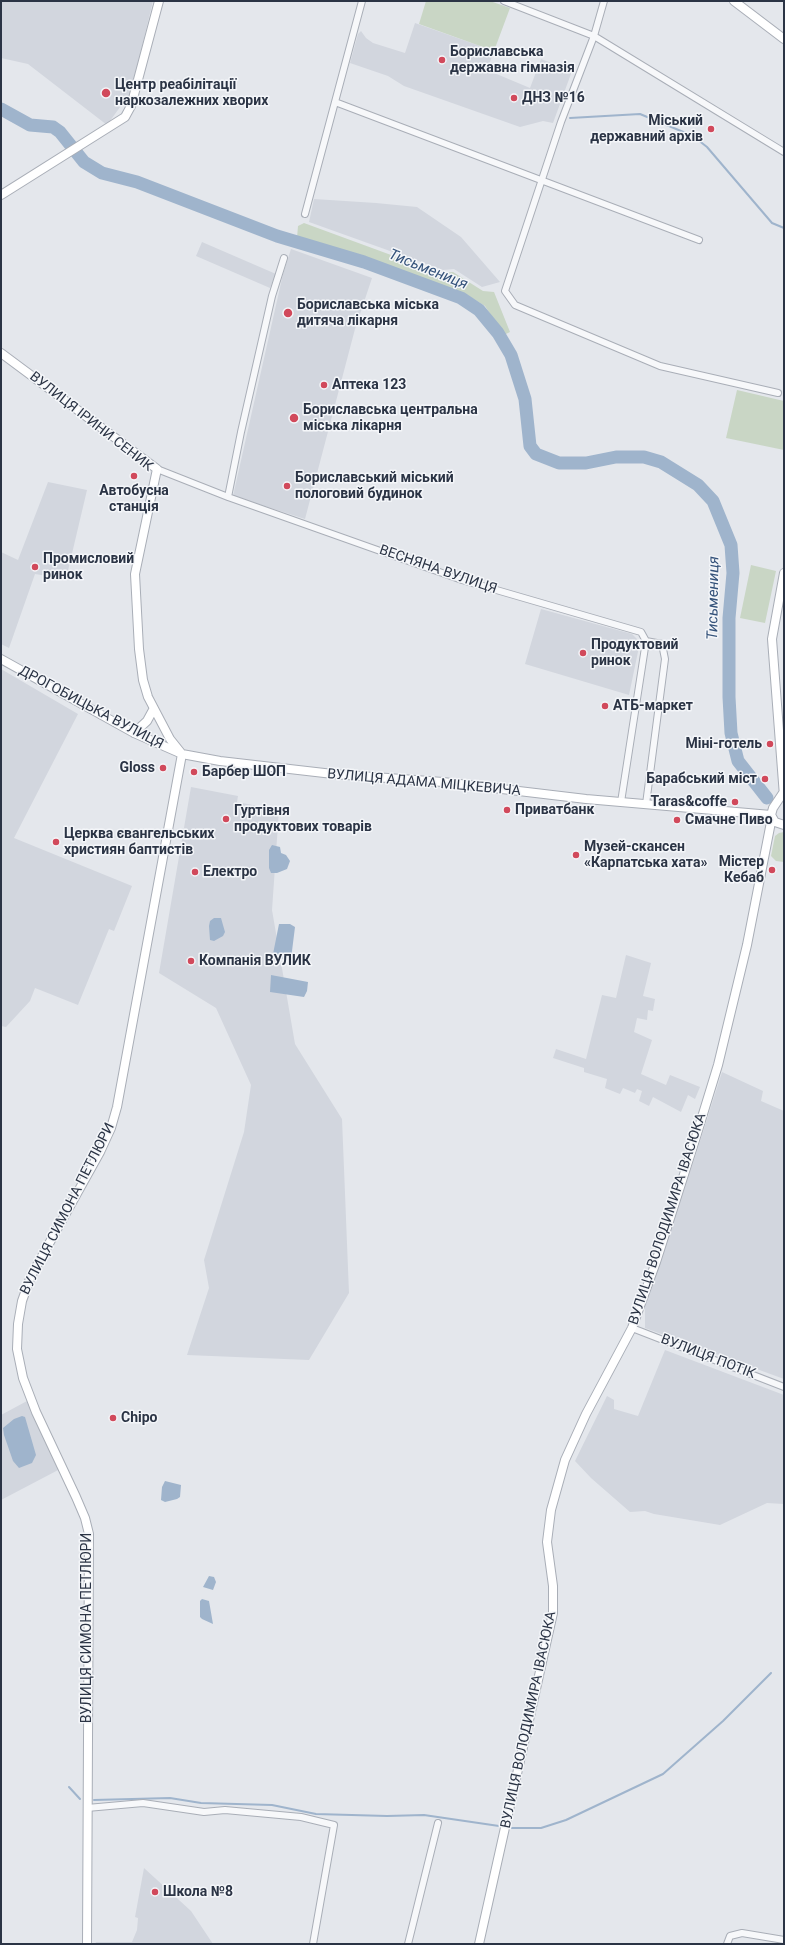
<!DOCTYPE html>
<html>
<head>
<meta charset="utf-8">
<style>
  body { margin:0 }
  #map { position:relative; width:785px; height:1945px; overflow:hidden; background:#e4e7ec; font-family:Roboto,sans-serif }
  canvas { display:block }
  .frame { position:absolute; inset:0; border:2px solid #2b3445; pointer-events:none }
</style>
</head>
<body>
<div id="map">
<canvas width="785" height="1945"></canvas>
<div class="frame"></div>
</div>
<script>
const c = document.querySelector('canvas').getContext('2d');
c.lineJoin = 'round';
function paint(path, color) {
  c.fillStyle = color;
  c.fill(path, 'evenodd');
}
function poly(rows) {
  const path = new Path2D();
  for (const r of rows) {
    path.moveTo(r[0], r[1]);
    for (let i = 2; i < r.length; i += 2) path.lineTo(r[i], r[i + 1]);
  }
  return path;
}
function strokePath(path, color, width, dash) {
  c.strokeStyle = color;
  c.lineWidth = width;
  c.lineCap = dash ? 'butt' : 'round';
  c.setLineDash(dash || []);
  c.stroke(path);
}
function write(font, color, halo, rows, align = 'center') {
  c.font = font + ' Roboto,sans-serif';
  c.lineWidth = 3;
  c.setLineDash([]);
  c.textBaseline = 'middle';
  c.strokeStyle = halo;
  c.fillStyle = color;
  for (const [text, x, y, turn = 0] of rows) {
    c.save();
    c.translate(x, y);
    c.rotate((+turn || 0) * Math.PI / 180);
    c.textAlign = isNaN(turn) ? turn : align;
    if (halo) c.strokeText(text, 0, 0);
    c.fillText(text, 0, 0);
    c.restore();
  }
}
paint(poly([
  [1,1,153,1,131,92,107,125,28,64,1,58],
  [415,23,494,51,487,70,530,88,541,59,572,71,553,123,543,121,520,127,404,86,388,76,350,63,358,34,361,31,366,38,373,43,405,53],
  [314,199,376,203,417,207,461,237,500,282,482,287,454,269,443,270,309,222],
  [202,242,276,274,270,288,196,256],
  [291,249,372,278,355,329,305,519,233,496,283,274],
  [48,482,87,490,66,579,35,574,9,648,1,644,1,552,18,560],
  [541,609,632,634,640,642,629,695,525,664],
  [1,669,78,714,14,838,132,886,114,931,109,929,78,1005,35,988,30,1001,6,1027,1,1026],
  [191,787,238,796,237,802,279,810,272,910,295,1044,342,1119,349,1293,309,1360,187,1355,209,1288,204,1260,244,1132,251,1085,216,1008,159,973],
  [626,955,651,963,643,996,655,999,653,1011,648,1010,647,1020,637,1018,634,1032,652,1040,641,1074,666,1085,670,1075,700,1087,695,1099,688,1095,681,1112,653,1097,649,1106,639,1101,642,1091,637,1089,635,1093,623,1088,620,1094,605,1088,607,1079,584,1072,584,1068,553,1058,556,1049,586,1059,602,995,616,998],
  [722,1072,763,1091,761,1101,784,1111,784,1379,645,1328,645,1303,695,1157],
  [665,1350,784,1395,784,1504,767,1503,720,1525,654,1514,645,1511,630,1512,591,1478,575,1461,607,1396,614,1400,614,1409,638,1416],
  [27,1401,62,1468,1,1500,1,1415],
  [144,1868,191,1911,213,1944,95,1944,96,1942,132,1942,137,1930,138,1918,135,1917]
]), '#d2d6de');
paint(poly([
  [426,1,490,1,510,8,494,51,419,24],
  [304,223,440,273,453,272,483,291,494,292,510,332,504,335,485,306,464,293,366,257,297,238,298,226],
  [737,390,784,401,784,450,726,438],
  [751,565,776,571,765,623,740,618],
  [784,832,784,862,776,861,771,856,775,836,779,833]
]), '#c9d6c5');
paint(poly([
  [272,845,280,847,281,853,286,855,290,861,287,869,277,873,271,873,269,868,269,850],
  [214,918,221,918,225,932,223,936,214,941,210,940,209,926,210,921],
  [279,924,290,924,295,927,291,959,283,959,273,954],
  [271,975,308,982,307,991,304,997,270,992],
  [22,1416,25,1417,36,1455,32,1463,19,1468,13,1461,4,1435,3,1428,14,1419],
  [165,1481,181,1485,180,1497,177,1499,165,1502,161,1500,162,1487],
  [209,1576,214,1577,216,1582,213,1590,203,1587],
  [202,1599,209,1601,213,1624,202,1619,200,1617,200,1601]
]), '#9fb4cc');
strokePath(poly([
  [570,118,640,114,693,136,707,147,772,223,784,228],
  [69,1787,80,1799],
  [94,1800,170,1798,201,1803,272,1805,316,1814,387,1816,424,1815,499,1826],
  [511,1828,541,1828,566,1820,663,1774,723,1721,771,1673]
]), '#9fb4cc', 2);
strokePath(poly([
  [1,109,30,125,53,127,60,132,84,162,102,173,137,182,277,236,364,262,461,298,479,310,498,333,511,355,525,399,530,446,536,454,559,463,586,463,616,457,644,457,661,462,698,485,713,501,731,545,733,573,729,618,729,697,731,733,738,761,767,798]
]), '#9fb4cc', 13);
const street = poly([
  [504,1,594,36,784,152],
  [604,1,594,36,561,122,505,291,515,305,660,366,778,393],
  [335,102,699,240],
  [305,214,362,1],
  [157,469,228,497,462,580,641,632,646,641,621,802],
  [228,497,241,432,272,296,284,258],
  [646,804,665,659,662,644,646,641],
  [632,1328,784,1387],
  [87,1808,143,1803,204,1812,225,1810,301,1817,334,1825,313,1944],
  [408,1944,438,1823],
  [727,1944,730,1936,742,1933,784,1940]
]);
const secondary = poly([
  [734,1,784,39],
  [1,195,125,117,131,106,159,1],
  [1,353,157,469,135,574,139,649,143,680,148,697,170,739,182,754],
  [784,573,772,639,784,796],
  [1,659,134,733,182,754,220,761,333,774,443,782,586,799,771,815],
  [134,733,147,721,153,710],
  [783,793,773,808,771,815,775,822,784,825],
  [87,1944,89,1534,85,1518,76,1497,36,1412,23,1378,17,1349,18,1324,22,1301,31,1276,100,1152,111,1128,117,1107,182,754],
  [479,1944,553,1613,553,1586,547,1542,551,1510,565,1460,586,1414,632,1328,656,1262,695,1140,718,1065,747,945,772,817]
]);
strokePath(street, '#a9aeb7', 8);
strokePath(secondary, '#a9aeb7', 10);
strokePath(street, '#f7f8fa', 6);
strokePath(secondary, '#fff', 8);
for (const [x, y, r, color] of [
  [442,60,4,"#d1495b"],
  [106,93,5,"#d1495b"],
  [514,98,4,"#d1495b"],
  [711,129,4,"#d1495b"],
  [288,313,5,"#d1495b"],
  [324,385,4,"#d1495b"],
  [294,418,5,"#d1495b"],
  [134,476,4,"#d1495b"],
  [287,486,4,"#d1495b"],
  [35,567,4,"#d1495b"],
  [583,653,4,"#d1495b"],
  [605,706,4,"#d1495b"],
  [770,744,4,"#d1495b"],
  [163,768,4,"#d1495b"],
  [194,772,4,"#d1495b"],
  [765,779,4,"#d1495b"],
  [735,802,4,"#d1495b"],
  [507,810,4,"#d1495b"],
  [226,819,4,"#d1495b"],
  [677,820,4,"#d1495b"],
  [56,842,4,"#d1495b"],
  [576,855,4,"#d1495b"],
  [772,870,4,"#d1495b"],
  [195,872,4,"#d1495b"],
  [191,961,4,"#d1495b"],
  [113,1418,4,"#d1495b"],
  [155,1892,4,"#d1495b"]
]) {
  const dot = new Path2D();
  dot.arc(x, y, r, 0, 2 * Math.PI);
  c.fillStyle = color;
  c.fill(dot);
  strokePath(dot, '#f4f6f9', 1.5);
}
write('bold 14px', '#2b3445', '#f4f6f9', [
  ["Бориславська",450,52],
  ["державна гімназія",450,68],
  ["Центр реабілітації",115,85],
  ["наркозалежних хворих",115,101],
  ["ДНЗ №16",522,98],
  ["Міський",703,121,"right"],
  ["державний архів",703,137,"right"],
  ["Бориславська міська",297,305],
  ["дитяча лікарня",297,321],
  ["Аптека 123",332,385],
  ["Бориславська центральна",303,410],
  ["міська лікарня",303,426],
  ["Бориславський міський",295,478],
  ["пологовий будинок",295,494],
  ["Автобусна",134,491,"center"],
  ["станція",134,507,"center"],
  ["Промисловий",43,559],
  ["ринок",43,575],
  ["Продуктовий",591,645],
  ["ринок",591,661],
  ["АТБ-маркет",613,706],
  ["Міні-готель",762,744,"right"],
  ["Gloss",155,768,"right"],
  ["Барбер ШОП",202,772],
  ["Барабський міст",757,779,"right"],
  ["Taras&coffe",727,802,"right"],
  ["Приватбанк",515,810],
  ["Гуртівня",234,811],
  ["продуктових товарів",234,827],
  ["Смачне Пиво",685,820],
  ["Церква євангельських",64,834],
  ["християн баптистів",64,850],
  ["Музей-скансен",584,847],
  ["«Карпатська хата»",584,863],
  ["Містер",764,862,"right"],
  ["Кебаб",764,878,"right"],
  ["Електро",203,872],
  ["Компанія ВУЛИК",199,961],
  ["Chipo",121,1418],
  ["Школа №8",163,1892]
], 'left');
write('14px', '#2b3445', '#f4f6f9', [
  ["ВУЛИЦЯ ІРИНИ СЕНИК",91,422,38],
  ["ВЕСНЯНА ВУЛИЦЯ",438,570,19],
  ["ДРОГОБИЦЬКА ВУЛИЦЯ",91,708,28],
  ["ВУЛИЦЯ АДАМА МІЦКЕВИЧА",424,783,5],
  ["ВУЛИЦЯ СИМОНА ПЕТЛЮРИ",68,1209,-63],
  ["ВУЛИЦЯ ВОЛОДИМИРА ІВАСЮКА",668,1219,-72],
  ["ВУЛИЦЯ ПОТІК",708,1357,21],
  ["ВУЛИЦЯ СИМОНА ПЕТЛЮРИ",87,1628,-90],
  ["ВУЛИЦЯ ВОЛОДИМИРА ІВАСЮКА",529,1720,-78]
]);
write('italic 15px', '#34527a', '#f4f6f9', [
  ["Тисьмениця",428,270,22],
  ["Тисьмениця",714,598,-89]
]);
</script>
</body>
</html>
